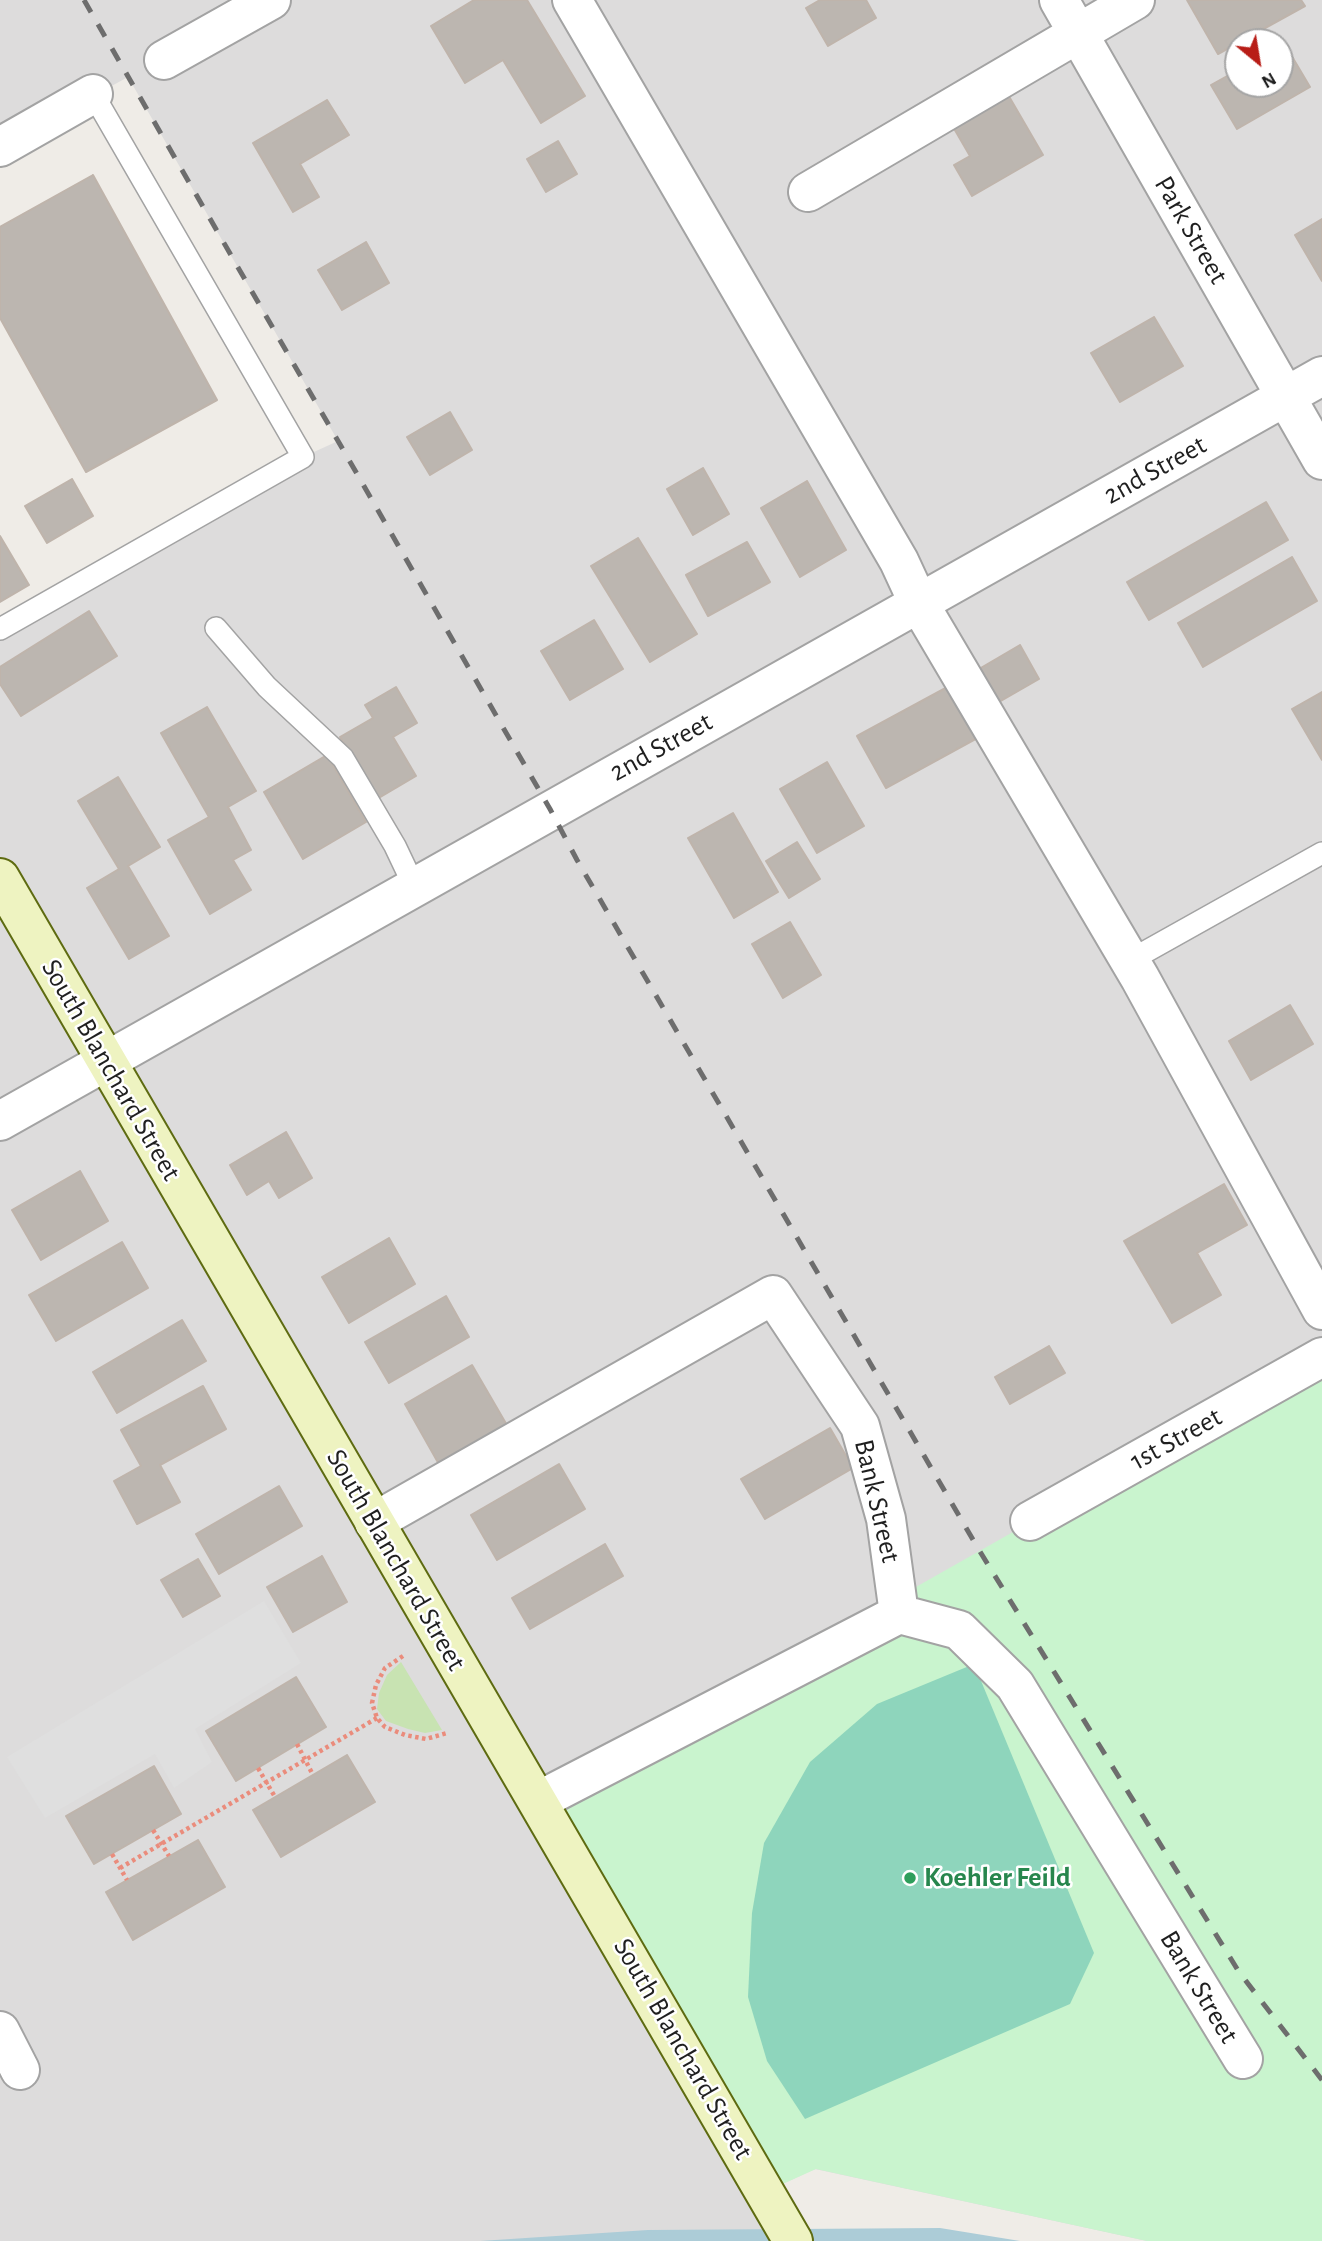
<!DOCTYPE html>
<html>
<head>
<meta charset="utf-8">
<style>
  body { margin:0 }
  #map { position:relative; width:1322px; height:2241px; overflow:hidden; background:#efece7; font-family:"Alegreya Sans",sans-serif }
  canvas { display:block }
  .north { position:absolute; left:1224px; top:28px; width:70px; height:70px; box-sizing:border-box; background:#fff; border:2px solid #a5a5a5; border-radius:50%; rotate:150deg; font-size:19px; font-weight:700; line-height:28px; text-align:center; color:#1f1f1f }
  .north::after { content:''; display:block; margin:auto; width:24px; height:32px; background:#b81d17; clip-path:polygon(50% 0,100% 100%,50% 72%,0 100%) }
</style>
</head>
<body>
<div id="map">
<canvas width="1322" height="2241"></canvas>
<div class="north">N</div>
</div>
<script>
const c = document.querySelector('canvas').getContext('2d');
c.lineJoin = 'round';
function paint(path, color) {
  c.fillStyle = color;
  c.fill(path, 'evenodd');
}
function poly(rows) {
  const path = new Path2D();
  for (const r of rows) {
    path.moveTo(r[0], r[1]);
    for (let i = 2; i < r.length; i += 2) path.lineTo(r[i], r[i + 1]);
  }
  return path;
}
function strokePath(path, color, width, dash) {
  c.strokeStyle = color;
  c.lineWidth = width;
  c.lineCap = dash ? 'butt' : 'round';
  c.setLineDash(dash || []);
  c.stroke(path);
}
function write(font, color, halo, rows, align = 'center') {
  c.font = font + ' "Alegreya Sans",sans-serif';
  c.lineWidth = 5;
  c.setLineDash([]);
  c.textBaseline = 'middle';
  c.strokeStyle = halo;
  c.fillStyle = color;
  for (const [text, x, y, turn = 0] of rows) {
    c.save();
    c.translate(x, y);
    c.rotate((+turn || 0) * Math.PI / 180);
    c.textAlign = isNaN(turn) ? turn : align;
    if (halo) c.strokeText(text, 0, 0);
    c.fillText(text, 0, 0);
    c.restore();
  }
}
paint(poly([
  [0,0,1322,0,1322,2241,1147,2241,815,2169,765,2192,806,2241,0,2241,0,629,303,457,338,441,128,77,0,147],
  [1238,42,1280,42,1280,84,1238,84]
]), '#dddcdc');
paint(poly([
  [401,1662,442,1730,425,1733,408,1729,386,1721,377,1709,379,1693,387,1675]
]), '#c8e3b2');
paint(poly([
  [1322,1357,1322,2241,1147,2241,816,2169,765,2192,538,1801]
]), '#c9f4ce');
paint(poly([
  [974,1664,1094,1953,1070,2004,805,2119,767,2061,748,1997,752,1913,764,1843,810,1762,877,1704]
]), '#8ed5bc');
paint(poly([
  [264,1601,301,1663,195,1729,212,1762,174,1788,155,1754,45,1818,7,1757]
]), '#dfdfdf');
paint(poly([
  [940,2228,1020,2241,480,2241,648,2230]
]), '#acccd7');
const building = poly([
  [474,0,527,0,585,96,541,123,503,60,465,83,431,26,474,0],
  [820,0,866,0,876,18,828,46,806,8,820,0],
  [1187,0,1301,0,1305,6,1218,54,1187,0],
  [1284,43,1310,87,1237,129,1211,85,1238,70,1238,84,1280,84,1280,45,1284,43],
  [1007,93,1043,155,972,196,954,165,970,156,952,125,1007,93],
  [327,100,349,135,300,164,319,197,293,212,253,143,327,100],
  [558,141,577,174,546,192,527,159,558,141],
  [93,175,217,400,86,472,0,318,0,227,93,175],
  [1322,219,1322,281,1295,235,1322,219],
  [366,242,389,283,342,310,318,270,366,242],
  [1154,317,1183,366,1120,402,1091,353,1154,317],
  [450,412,472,450,430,475,407,437,450,412],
  [703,468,729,514,693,535,667,489,703,468],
  [72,479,93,516,47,543,25,506,72,479],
  [807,481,846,550,800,577,761,508,807,481],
  [1266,502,1288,540,1149,620,1127,582,1266,502],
  [0,536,29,585,0,602,0,536],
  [638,538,697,634,650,662,591,566,638,538],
  [747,542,770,582,708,616,686,575,747,542],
  [1292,557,1317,601,1203,667,1178,623,1292,557],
  [89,611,117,656,21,716,0,684,0,667,89,611],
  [594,620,623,669,570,700,541,651,594,620],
  [1020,645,1039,679,999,702,979,669,1020,645],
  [953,684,981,736,886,788,857,736,953,684],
  [396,687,417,723,393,737,416,776,377,799,340,737,373,718,365,705,396,687],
  [1322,692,1322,760,1292,709,1322,692],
  [207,707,256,791,228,807,251,850,233,860,251,890,210,914,168,840,209,817,161,733,207,707],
  [327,755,366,822,303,859,264,792,327,755],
  [827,762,864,826,817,853,780,789,827,762],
  [118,777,160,847,128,866,169,936,129,959,87,888,119,869,78,801,118,777],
  [733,813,778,892,734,918,688,838,733,813],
  [797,842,820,879,789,898,766,861,797,842],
  [790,922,821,975,783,998,752,944,790,922],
  [1290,1005,1313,1044,1251,1080,1229,1041,1290,1005],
  [286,1132,312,1178,279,1198,269,1181,247,1195,230,1165,286,1132],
  [80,1171,108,1221,41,1260,12,1210,80,1171],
  [1224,1184,1247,1225,1197,1253,1221,1295,1172,1323,1124,1241,1224,1184],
  [389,1238,415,1284,349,1323,322,1277,389,1238],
  [122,1242,148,1288,56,1341,29,1295,122,1242],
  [446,1296,469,1337,389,1383,365,1342,446,1296],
  [182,1320,206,1361,117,1413,93,1372,182,1320],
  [1049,1346,1065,1373,1010,1404,995,1377,1049,1346],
  [472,1365,508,1427,440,1466,405,1404,472,1365],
  [203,1386,226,1429,160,1465,180,1502,137,1524,114,1481,141,1466,121,1430,203,1386],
  [830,1428,853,1468,765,1519,741,1479,830,1428],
  [559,1464,585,1509,497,1560,471,1515,559,1464],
  [279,1486,302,1526,219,1574,196,1534,279,1486],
  [605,1544,623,1576,530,1629,512,1598,605,1544],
  [322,1556,347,1602,293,1632,267,1587,322,1556],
  [198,1559,220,1596,183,1617,161,1580,198,1559],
  [296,1677,326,1727,236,1781,206,1731,296,1677],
  [347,1755,375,1802,281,1857,253,1810,347,1755],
  [154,1766,181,1814,94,1864,66,1816,154,1766],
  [198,1840,225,1887,133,1940,106,1892,198,1840]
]);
paint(building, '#bcb6b0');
strokePath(building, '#bfb4ab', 2);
const lane = poly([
  [216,628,267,687,343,758,395,846,414,886],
  [0,629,303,457,93,94],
  [1129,961,1322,853]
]);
const street = poly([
  [572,0,899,561,918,602,1140,978,1322,1310],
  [1059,0,1322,460],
  [164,60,271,0],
  [0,147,93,94],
  [808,192,1135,0],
  [0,1121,1322,376],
  [1030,1521,1322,1357],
  [374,1522,773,1295,860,1426,886,1519,899,1614,959,1630,1015,1685,1243,2059],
  [538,1801,899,1614],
  [0,2031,20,2070]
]);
const secondary = poly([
  [0,878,793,2241]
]);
strokePath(lane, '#a3a3a3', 24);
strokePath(street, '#a3a3a3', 42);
strokePath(secondary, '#5e6b11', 42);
strokePath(poly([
  [403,1656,385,1668,376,1685,372,1703,377,1718,385,1727,405,1735,426,1739,447,1733],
  [297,1744,313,1775],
  [258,1768,275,1797],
  [153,1830,169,1856],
  [112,1854,127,1880],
  [120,1868,377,1718]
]), '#ea8c7c', 4.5, [3.5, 3.5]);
strokePath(lane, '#fff', 21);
strokePath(street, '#fff', 38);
strokePath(secondary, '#eef3c1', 38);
strokePath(poly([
  [84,0,550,809,577,860,979,1550,1239,1972,1322,2080]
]), '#6d6d6d', 5, [14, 14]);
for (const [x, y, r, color] of [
  [910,1878,7,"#2e9e5b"]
]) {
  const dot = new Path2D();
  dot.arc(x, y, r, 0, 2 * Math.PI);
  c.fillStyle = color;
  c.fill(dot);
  strokePath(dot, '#fff', 2.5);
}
write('28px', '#1f1f1f', '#fff', [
  ["Park Street",1191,230,60],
  ["2nd Street",1155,470,-29],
  ["2nd Street",661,747,-29],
  ["South Blanchard Street",111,1070,60],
  ["1st Street",1176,1439,-29],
  ["Bank Street",877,1501,77],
  ["South Blanchard Street",396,1560,60],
  ["Bank Street",1199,1987,59],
  ["South Blanchard Street",683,2049,60]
]);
write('bold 28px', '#27864d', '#fff', [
  ["Koehler Feild",924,1878]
], 'left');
</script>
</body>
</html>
